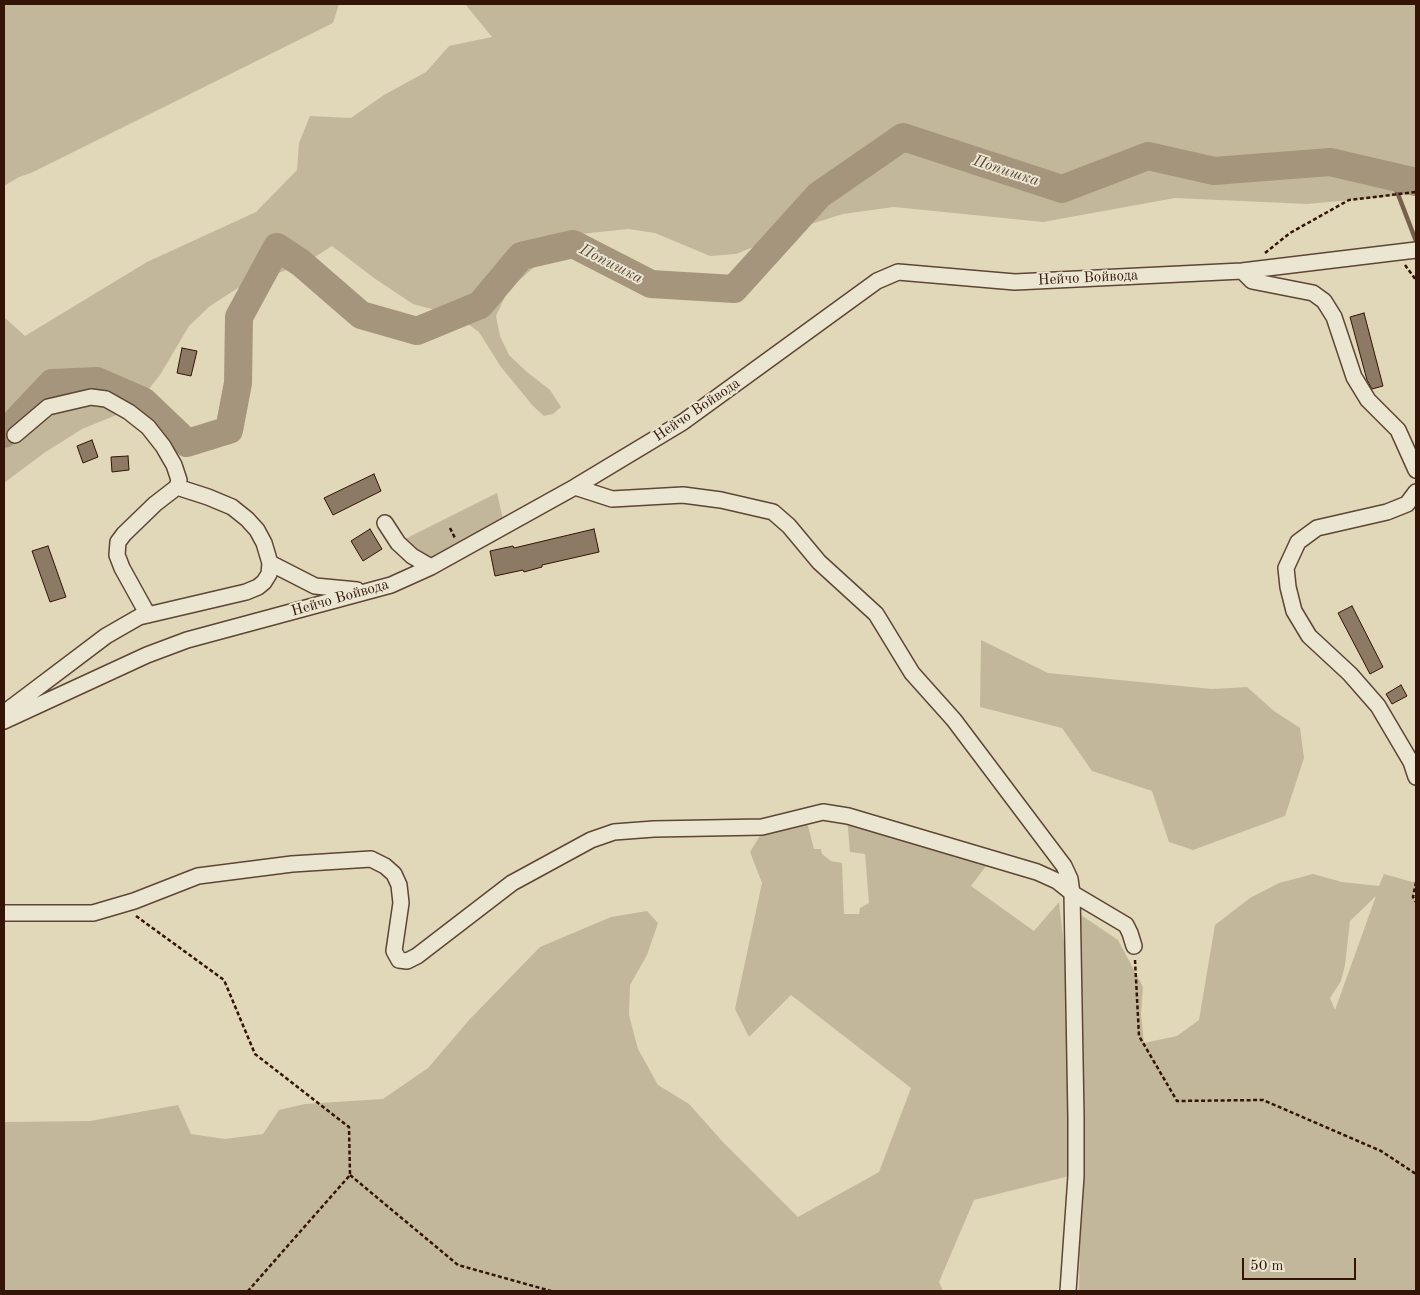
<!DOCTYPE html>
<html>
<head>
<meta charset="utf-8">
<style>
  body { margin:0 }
  #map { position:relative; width:1420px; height:1295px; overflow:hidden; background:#e0d8b9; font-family:"Old Standard TT",serif }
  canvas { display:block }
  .frame { position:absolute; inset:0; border:5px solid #331407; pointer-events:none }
  .scale { position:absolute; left:1242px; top:1258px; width:114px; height:22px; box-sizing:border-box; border:2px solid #331407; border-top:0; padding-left:6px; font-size:15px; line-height:18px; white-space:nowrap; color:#331407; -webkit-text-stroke:4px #ebe6d2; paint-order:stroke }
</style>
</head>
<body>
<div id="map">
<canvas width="1420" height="1295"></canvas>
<div class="frame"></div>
<div class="scale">50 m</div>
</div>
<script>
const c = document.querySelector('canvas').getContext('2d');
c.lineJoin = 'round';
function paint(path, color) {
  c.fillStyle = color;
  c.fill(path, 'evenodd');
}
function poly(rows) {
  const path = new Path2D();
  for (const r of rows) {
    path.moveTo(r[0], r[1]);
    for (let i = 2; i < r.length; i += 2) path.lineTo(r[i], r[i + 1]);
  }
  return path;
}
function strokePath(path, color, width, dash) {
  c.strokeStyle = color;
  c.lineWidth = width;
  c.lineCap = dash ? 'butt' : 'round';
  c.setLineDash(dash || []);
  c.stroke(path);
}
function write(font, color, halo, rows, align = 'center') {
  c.font = font + ' "Old Standard TT",serif';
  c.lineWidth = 4;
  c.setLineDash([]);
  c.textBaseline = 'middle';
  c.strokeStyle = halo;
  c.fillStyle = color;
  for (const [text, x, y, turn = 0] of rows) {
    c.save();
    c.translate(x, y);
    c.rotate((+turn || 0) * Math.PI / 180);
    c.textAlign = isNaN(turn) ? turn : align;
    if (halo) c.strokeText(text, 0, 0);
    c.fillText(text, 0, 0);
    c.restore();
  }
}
paint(poly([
  [4,4,339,4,333,23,31,173,19,177,4,186],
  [465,4,1416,4,1416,194,1307,204,1175,198,1043,222,894,207,843,214,811,224,736,254,710,256,655,233,628,229,571,235,508,290,496,316,500,336,509,355,527,372,550,390,561,407,553,414,544,416,533,406,501,367,479,332,457,316,413,304,374,278,332,246,304,264,241,286,210,306,189,326,160,375,144,395,119,414,82,429,71,436,44,453,4,483,4,317,25,336,147,262,256,212,297,170,299,143,310,116,351,118,384,95,426,72,449,46,492,37],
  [497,493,503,519,430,559,403,540],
  [981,640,1048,673,1212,689,1247,687,1274,711,1300,728,1304,758,1285,816,1193,850,1169,842,1152,791,1092,771,1062,728,980,707],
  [847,817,989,862,971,886,1034,931,1059,902,1066,962,1069,1176,974,1200,939,1282,943,1291,4,1291,4,1122,90,1121,178,1105,191,1134,225,1139,263,1134,279,1110,305,1104,383,1099,428,1068,470,1019,540,947,611,917,647,911,658,923,647,955,630,985,629,1015,638,1049,658,1085,689,1104,722,1141,798,1217,879,1172,911,1088,791,995,749,1037,735,1009,762,883,750,852,764,829,806,818,814,849,821,849,822,854,831,861,842,863,844,914,859,914,860,908,869,903,865,854,850,852],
  [1313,874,1342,882,1379,886,1384,874,1416,883,1413,897,1416,902,1416,1291,1079,1291,1081,1190,1078,913,1118,940,1143,987,1141,1014,1144,1043,1177,1036,1199,1020,1215,925,1250,898,1279,883],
  [1376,896,1335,1010,1330,998,1341,981,1345,965,1350,921]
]), '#c3b79b');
strokePath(poly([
  [1391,176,1416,241]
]), '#77614d', 4.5);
strokePath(poly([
  [4,434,52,383,97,381,143,401,187,443,229,430,238,383,239,317,277,247,301,263,361,315,417,331,480,305,521,256,573,244,651,284,734,289,819,195,903,137,1062,189,1148,156,1214,171,1330,162,1416,182]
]), '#a5957c', 28);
const building = poly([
  [1364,313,1383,386,1372,389,1367,380,1350,317,1364,313],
  [182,348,197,351,191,376,177,373,182,348],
  [92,440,98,457,83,463,77,446,92,440],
  [128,456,129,470,112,472,111,457,128,456],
  [374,474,381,491,333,515,324,498,374,474],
  [370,529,382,549,363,561,351,541,370,529],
  [594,529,599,552,542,565,542,567,524,572,523,570,495,576,490,551,513,546,514,548,594,529],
  [48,546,66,597,50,602,32,551,48,546],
  [1352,606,1383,667,1370,674,1338,613,1352,606],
  [1401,685,1407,696,1392,704,1386,694,1401,685]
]);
paint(building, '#8d7a64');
strokePath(building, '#331407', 1);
const minor = poly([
  [1242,271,1252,281,1313,293,1324,301,1334,317,1354,377,1368,400,1398,430,1416,470],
  [15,435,48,407,91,397,106,399,129,412,148,427,163,446,174,465,179,480,177,487,155,504,124,534,118,542,117,555,122,568,148,615],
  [177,487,208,497,232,507,247,519,257,530,264,543,270,563,315,586,357,590],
  [575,487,612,499,683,495,721,500,773,512,789,526,819,562,876,614,912,673,954,720,1064,866,1070,879,1072,893,1076,1118,1076,1176,1068,1291],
  [1416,492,1407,504,1387,512,1317,528,1298,542,1286,568,1288,587,1294,611,1309,636,1350,674,1378,706,1411,762,1416,777],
  [385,523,398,543,412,556,431,567],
  [4,713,106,636,139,617,246,592,258,587,264,582,269,574,270,563],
  [4,721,147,655,187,640,391,585,431,567,575,487,683,422,877,281,898,272,1015,282,1242,271,1416,250],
  [4,913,93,913,134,901,198,876,292,864,371,859,385,866,394,874,399,885,401,903,394,951,399,960,407,961,417,956,512,883,591,840,614,832,654,829,762,827,823,812,848,816,1037,872,1057,881,1072,893,1126,925,1130,933,1134,946]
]);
strokePath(minor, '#5e4534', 18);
strokePath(poly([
  [1265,253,1290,233,1349,200,1416,192],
  [1405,265,1416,280],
  [450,528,455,538],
  [1416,882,1413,897,1416,902],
  [136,916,224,980,255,1054,349,1127,350,1175,248,1291],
  [1135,960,1139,1036,1177,1101,1263,1100,1381,1151,1416,1174],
  [350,1175,458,1265,551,1291]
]), '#331407', 2.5, [4, 2.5]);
strokePath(minor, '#ebe6d2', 15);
write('15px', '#331407', '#ebe6d2', [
  ["Нейчо Войвода",1088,278,-3],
  ["Нейчо Войвода",697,410,-34],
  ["Нейчо Войвода",340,598,-16]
]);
write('italic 16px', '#614836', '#ebe6d2', [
  ["Попишка",1006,171,18],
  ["Попишка",611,264,27]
]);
</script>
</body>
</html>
